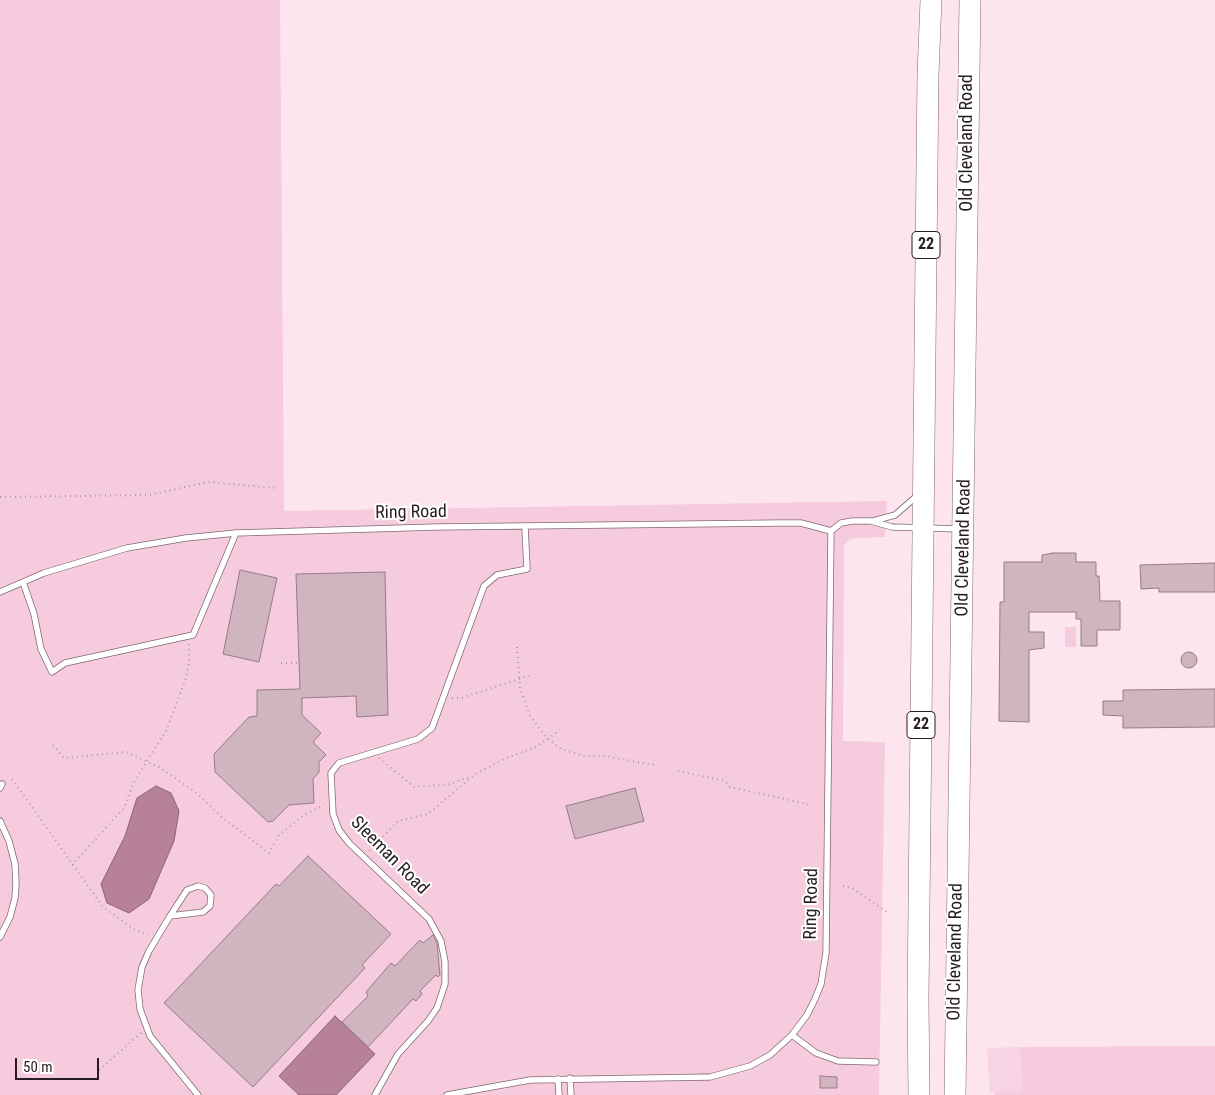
<!DOCTYPE html>
<html>
<head>
<meta charset="utf-8">
<style>
  body { margin:0 }
  #map { position:relative; width:1215px; height:1095px; overflow:hidden; background:#fce5ee; font-family:"Roboto Condensed",sans-serif }
  canvas { display:block }
  .scale { position:absolute; left:15px; top:1058px; width:84px; height:22px; box-sizing:border-box; border:2px solid #271c21; border-top:0; padding-left:6px; font-size:15px; line-height:18px; white-space:nowrap; color:#271c21; -webkit-text-stroke:4px #fff; paint-order:stroke }
</style>
</head>
<body>
<div id="map">
<canvas width="1215" height="1095"></canvas>
<div class="scale">50 m</div>
</div>
<script>
const c = document.querySelector('canvas').getContext('2d');
c.lineJoin = 'round';
function paint(path, color) {
  c.fillStyle = color;
  c.fill(path, 'evenodd');
}
function poly(rows) {
  const path = new Path2D();
  for (const r of rows) {
    if (r.length === 3) {
      path.moveTo(r[0] + r[2], r[1]);
      path.arc(r[0], r[1], r[2], 0, 2 * Math.PI);
      continue;
    }
    path.moveTo(r[0], r[1]);
    for (let i = 2; i < r.length; i += 2) path.lineTo(r[i], r[i + 1]);
  }
  return path;
}
function strokePath(path, color, width, dash) {
  c.strokeStyle = color;
  c.lineWidth = width;
  c.lineCap = dash ? 'butt' : 'round';
  c.setLineDash(dash || []);
  c.stroke(path);
}
function write(font, color, halo, rows, align = 'center') {
  c.font = font + ' "Roboto Condensed",sans-serif';
  c.lineWidth = 4;
  c.setLineDash([]);
  c.textBaseline = 'middle';
  c.strokeStyle = halo;
  c.fillStyle = color;
  for (const [text, x, y, turn = 0] of rows) {
    c.save();
    c.translate(x, y);
    c.rotate((+turn || 0) * Math.PI / 180);
    c.textAlign = isNaN(turn) ? turn : align;
    if (halo) c.strokeText(text, 0, 0);
    c.fillText(text, 0, 0);
    c.restore();
  }
}
paint(poly([
  [1020,1047,1022,1091,990,1093,987,1048]
]), '#f8d3e3');
paint(poly([
  [0,0,280,0,284,511,887,501,885,537,857,538,850,539,844,546,843,741,885,742,879,1095,0,1095],
  [1065,627,1076,627,1076,647,1065,647],
  [1215,1046,1215,1095,995,1095,995,1092,1022,1091,1020,1047]
]), '#f6cbdd');
const water = poly([
  [156,786,171,793,179,811,174,841,149,899,129,913,107,903,101,884,125,836,137,798,156,786],
  [335,1016,375,1054,336,1095,299,1095,279,1076,335,1016]
]);
paint(water, '#b8819a');
strokePath(water, '#8c6376', 1);
const building = poly([
  [1053,553,1076,553,1076,562,1096,562,1096,576,1099,576,1100,601,1120,601,1120,630,1097,630,1097,646,1081,646,1081,619,1076,619,1076,612,1029,612,1029,632,1044,632,1044,648,1029,650,1029,722,999,721,1000,602,1004,602,1004,562,1042,562,1042,555,1053,553],
  [1215,563,1215,592,1159,592,1159,588,1141,589,1140,565,1215,563],
  [240,570,277,578,259,662,223,654,240,570],
  [385,572,388,715,357,717,356,696,302,698,302,715,321,733,313,742,326,755,319,762,319,772,313,779,314,803,289,805,273,821,268,822,215,772,214,754,249,717,257,716,257,690,300,689,296,574,385,572],
  [1189,660,8],
  [1215,689,1215,727,1123,728,1123,716,1103,715,1103,701,1123,701,1123,690,1215,689],
  [635,788,644,821,575,839,566,806,635,788],
  [308,856,391,934,362,965,365,968,253,1087,164,1003,276,884,279,886,308,856],
  [433,935,437,943,440,975,438,977,436,975,420,991,422,994,416,1001,413,999,368,1047,342,1022,368,996,366,992,391,963,395,966,420,940,423,943,433,935],
  [820,1076,837,1077,837,1088,820,1088,820,1076]
]);
paint(building, '#d0b4bf');
strokePath(building, '#967c87', 1);
const lane = poly([
  [873,521,895,515,918,495],
  [23,582,34,614,41,649,52,672,65,663,193,635,236,533],
  [0,592,44,573,127,548,186,538,236,533,436,527,779,523,801,523,831,531],
  [0,788,2,784],
  [0,821,9,841,15,864,16,884,15,898,10,917,0,937],
  [170,916,203,912,210,906,211,895,205,888,198,886,187,890,170,916,149,951,142,967,138,990,140,1009,150,1036,198,1095],
  [792,1035,816,1053,838,1061,876,1062],
  [570,1078,571,1095],
  [558,1079,559,1095],
  [375,1095,398,1054,428,1021,437,1008,445,984,445,962,441,941,429,919,349,843,339,830,333,814,331,773,339,763,418,739,432,728,484,586,497,575,527,569,525,527],
  [447,1095,530,1080,710,1077,750,1066,770,1055,792,1035,807,1015,815,999,821,984,826,953,831,531,841,523,852,521,871,521,892,527,960,529]
]);
const highway = poly([
  [919,1095,918,999,928,74,931,0],
  [955,1095,970,0]
]);
strokePath(lane, '#806772', 7);
strokePath(highway, '#806772', 22);
strokePath(poly([
  [0,497,149,495,208,482,276,488],
  [517,647,520,688,530,716,548,739,561,749,584,756,605,756,654,765],
  [281,663,299,663],
  [452,698,461,698,531,675],
  [53,745,64,758,126,752,159,767,194,791,223,818,269,853,279,835,304,815,324,805],
  [379,758,414,787,450,784,472,776],
  [678,771,725,781,730,787,812,805],
  [12,779,103,907,135,930,148,935],
  [369,851,398,821,428,814,474,775,504,759,536,747,560,730],
  [72,865,124,808,134,782,166,731,186,678,189,662,189,644],
  [843,886,852,888,887,912],
  [99,1070,141,1033]
]), '#ad9aa1', 2, [1, 4]);
strokePath(lane, '#fff', 5.5);
strokePath(highway, '#fff', 21);
for (const [x, y, w] of [
  [926,245,28],
  [921,725,28]
]) {
  const box = new Path2D();
  box.roundRect(x - w / 2, y - 13.5, w, 27, 4);
  c.fillStyle = '#fff';
  c.fill(box);
  strokePath(box, '#271c21', 1);
}
write('bold 16px', '#271c21', null, [
  ["22",926,245],
  ["22",921,725]
]);
write('18px', '#271c21', '#fff', [
  ["Old Cleveland Road",967,143,-90],
  ["Ring Road",411,513,-1],
  ["Old Cleveland Road",964,548,-89],
  ["Sleeman Road",389,856,45],
  ["Ring Road",812,904,-89],
  ["Old Cleveland Road",956,952,-89]
]);
</script>
</body>
</html>
